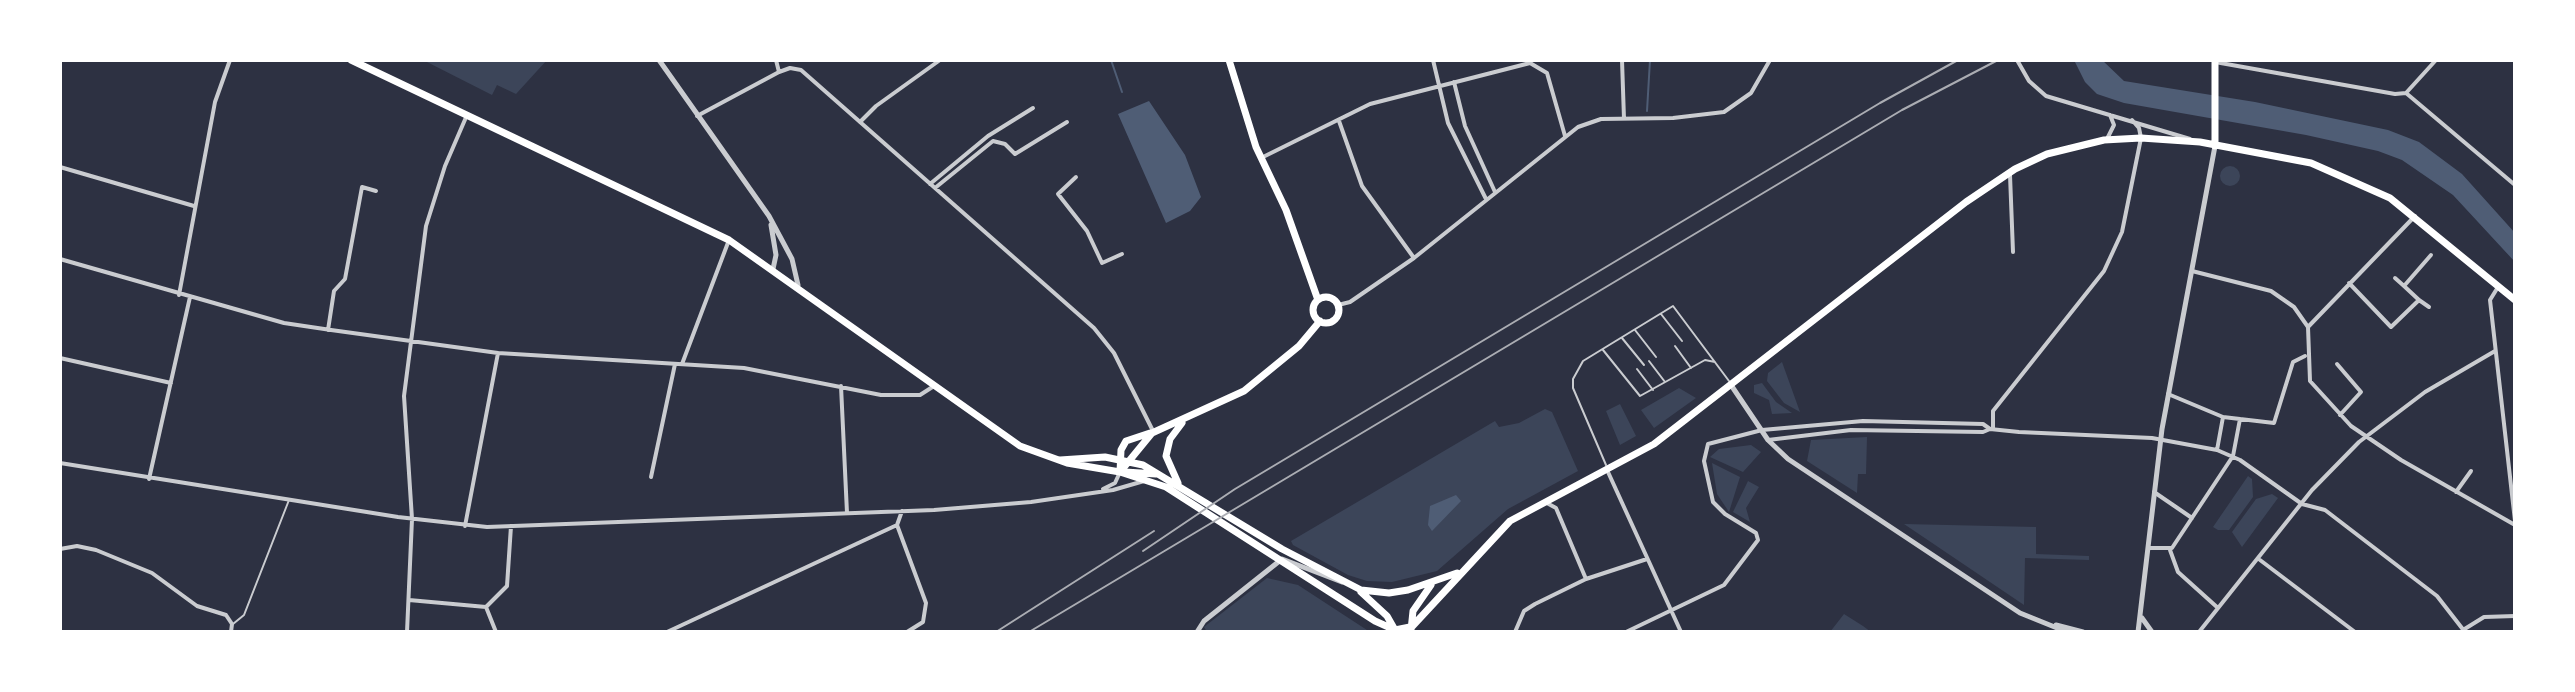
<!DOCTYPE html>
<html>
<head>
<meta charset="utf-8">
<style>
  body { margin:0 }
  #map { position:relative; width:2575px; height:692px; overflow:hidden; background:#2d3142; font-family:Montserrat,sans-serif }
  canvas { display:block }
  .frame { position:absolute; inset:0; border:62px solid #fff; pointer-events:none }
</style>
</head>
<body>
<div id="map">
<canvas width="2575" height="692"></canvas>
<div class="frame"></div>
</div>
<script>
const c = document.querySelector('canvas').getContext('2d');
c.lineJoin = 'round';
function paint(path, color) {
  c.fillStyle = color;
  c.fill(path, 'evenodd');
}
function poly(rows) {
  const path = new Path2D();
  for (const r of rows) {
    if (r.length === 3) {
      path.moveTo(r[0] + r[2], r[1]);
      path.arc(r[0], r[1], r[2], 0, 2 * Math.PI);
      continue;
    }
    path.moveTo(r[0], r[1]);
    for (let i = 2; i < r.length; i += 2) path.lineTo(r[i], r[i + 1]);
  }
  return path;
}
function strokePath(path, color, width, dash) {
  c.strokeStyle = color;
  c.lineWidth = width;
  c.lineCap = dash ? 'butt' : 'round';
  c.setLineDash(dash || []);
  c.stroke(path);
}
paint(poly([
  [423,60,547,60,516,94,497,85,492,95],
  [2230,176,10],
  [1782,362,1800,412,1784,403,1767,381,1768,373],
  [1762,383,1776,402,1792,413,1772,414,1769,400,1754,393,1754,385],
  [1679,388,1696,398,1654,428,1641,410],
  [1620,404,1636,436,1620,445,1606,411],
  [1545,409,1552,412,1578,471,1508,509,1437,571,1392,582,1367,581,1348,575,1293,545,1291,541,1495,421,1499,427,1519,423],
  [1867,437,1866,474,1858,474,1857,493,1807,461,1811,440],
  [1751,445,1761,452,1743,472,1710,457,1719,449],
  [1712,463,1740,477,1729,512,1717,494],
  [2248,476,2252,479,2253,497,2229,530,2218,530,2213,527],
  [1748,481,1759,487,1746,508,1750,522,1733,512],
  [2272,494,2278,498,2242,547,2232,532,2256,499],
  [1904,524,2036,527,2036,554,2089,556,2089,560,2025,558,2024,605],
  [1267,578,1298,585,1370,632,1207,632,1204,627],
  [1844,614,1863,626,1871,632,1830,632]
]), '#3c4559');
paint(poly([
  [2074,60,2102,60,2124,81,2255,102,2388,130,2419,142,2462,174,2515,233,2515,262,2453,195,2402,160,2378,151,2306,135,2124,103,2097,94,2085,82],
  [1149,101,1185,155,1201,197,1190,211,1166,223,1118,114],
  [1456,495,1461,501,1432,531,1428,525,1430,506]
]), '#4f5d75');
strokePath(poly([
  [1111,60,1122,92],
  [1647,111,1650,60]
]), '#4f5d75', 2);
strokePath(poly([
  [1661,314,1682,341],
  [1635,330,1656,357],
  [1622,338,1644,365],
  [1675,346,1691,368],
  [1603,350,1640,396,1705,360,1715,362],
  [1649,361,1665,382],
  [1637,369,1653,390],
  [1606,465,1573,388,1573,379,1583,361,1673,306,1729,381],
  [233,624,244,615,289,500]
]), '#caccd0', 2);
strokePath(poly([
  [776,60,779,72],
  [1433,60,1448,123,1486,199],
  [1622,60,1624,119],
  [2017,60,2029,81,2046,96,2190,139],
  [2215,62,2395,94,2406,93,2515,185],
  [1454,82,1465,126,1495,192],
  [2406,93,2436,60],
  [697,116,779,72,790,68,801,70,1094,328,1114,353,1153,431],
  [1339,121,1362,186,1414,258],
  [860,122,876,106,940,60],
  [2107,139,2114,125,2110,115],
  [1261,158,1370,104,1530,63,1547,73,1565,136],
  [60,167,194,206],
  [2010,175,2013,252],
  [1076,177,1058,194,1087,231,1102,263,1122,254],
  [930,184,988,136,1033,108],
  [935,188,993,141,1005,144,1015,154,1067,122],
  [60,259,284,323,331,330,498,353,744,368,881,395,920,395,934,386],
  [2192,271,2271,291,2294,307,2308,327],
  [2395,278,2404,286],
  [2349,283,2391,327,2419,300,2404,286,2431,255],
  [2498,287,2490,300,2515,521],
  [179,295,215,102,230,60],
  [2419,300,2429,307],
  [1338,305,1350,302,1414,258,1578,127,1601,119,1673,118,1724,112,1751,93,1770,60],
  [2308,327,2310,381,2351,426,2401,460,2515,525],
  [2308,327,2415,216],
  [328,330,334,291,345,279,362,187,376,191],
  [60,358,171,383],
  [682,364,729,240],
  [2337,364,2361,392,2340,415],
  [841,386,847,513],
  [2168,394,2223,417,2274,423,2293,362,2305,356],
  [1993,429,1993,411,2104,271,2122,232,2141,138,2139,128,2132,120],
  [1768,440,1851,430,1983,432,1990,429],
  [2217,450,2223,417],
  [60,463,398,517,487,527,934,510,1031,502,1113,490,1144,481],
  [1608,472,1681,632],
  [651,477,675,364],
  [149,479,190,297],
  [1103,489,1115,483,1120,472],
  [2154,492,2192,518],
  [2456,492,2471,471],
  [1545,502,1556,508,1586,579],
  [897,525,926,603,923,622,907,632],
  [465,526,498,353],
  [2148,548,2172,548,2233,456,2240,419],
  [60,549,77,546,96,550,152,573,197,606,226,615,232,624,231,632],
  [2170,550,2178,572,2218,608],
  [2260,560,2355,632],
  [409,600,486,607,496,632],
  [486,607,507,586,511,526],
  [2463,630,2484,617,2515,616],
  [407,632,412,519,404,396,426,226,445,166,467,115],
  [667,632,897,525,902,511],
  [1515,632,1524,611,1535,604,1586,579,1647,559],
  [1626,632,1724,585,1758,540,1756,533,1725,514,1713,502,1704,461,1708,444,1762,430,1863,421,1983,424,1990,429,2019,432,2152,438,2217,450,2240,460,2302,504,2325,510,2437,596,2465,632],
  [2199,632,2312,490,2359,442,2425,392,2495,351]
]), '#caccd0', 4);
strokePath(poly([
  [659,60,769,216,792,259,798,285],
  [771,225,776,255,773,269],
  [1731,385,1768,440,1788,459,2020,613,2067,632],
  [2142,618,2152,632],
  [2056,625,2083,632],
  [1197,632,1204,621,1282,559,1342,582],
  [2138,632,2162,429,2215,146]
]), '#caccd0', 5);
strokePath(poly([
  [351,60,729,240,1020,446,1067,463,1120,472,1166,487,1375,621,1395,630,1410,627],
  [1229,60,1256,147,1286,210,1318,300],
  [2215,146,2215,60],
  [1326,310,13],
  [1060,460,1105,457,1143,465,1282,549,1361,590,1389,593,1408,590,1457,573],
  [1120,472,1152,433,1244,391,1299,346,1320,321],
  [1120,472,1121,450,1126,441,1150,433],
  [1125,472,1156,474],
  [1178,483,1166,456,1170,439,1182,423],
  [1361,592,1387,616,1395,630],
  [1411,630,1413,611,1431,585],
  [1407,632,1510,521,1654,444,1966,202,2015,169,2047,154,2104,140,2141,138,2200,142,2311,163,2390,198,2515,300]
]), '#fff', 7);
strokePath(poly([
  [1143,551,1235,489,1880,103,1958,60],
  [996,632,1154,531],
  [1029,632,1902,110,1998,60]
]), '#abadb3', 2);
</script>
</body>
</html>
